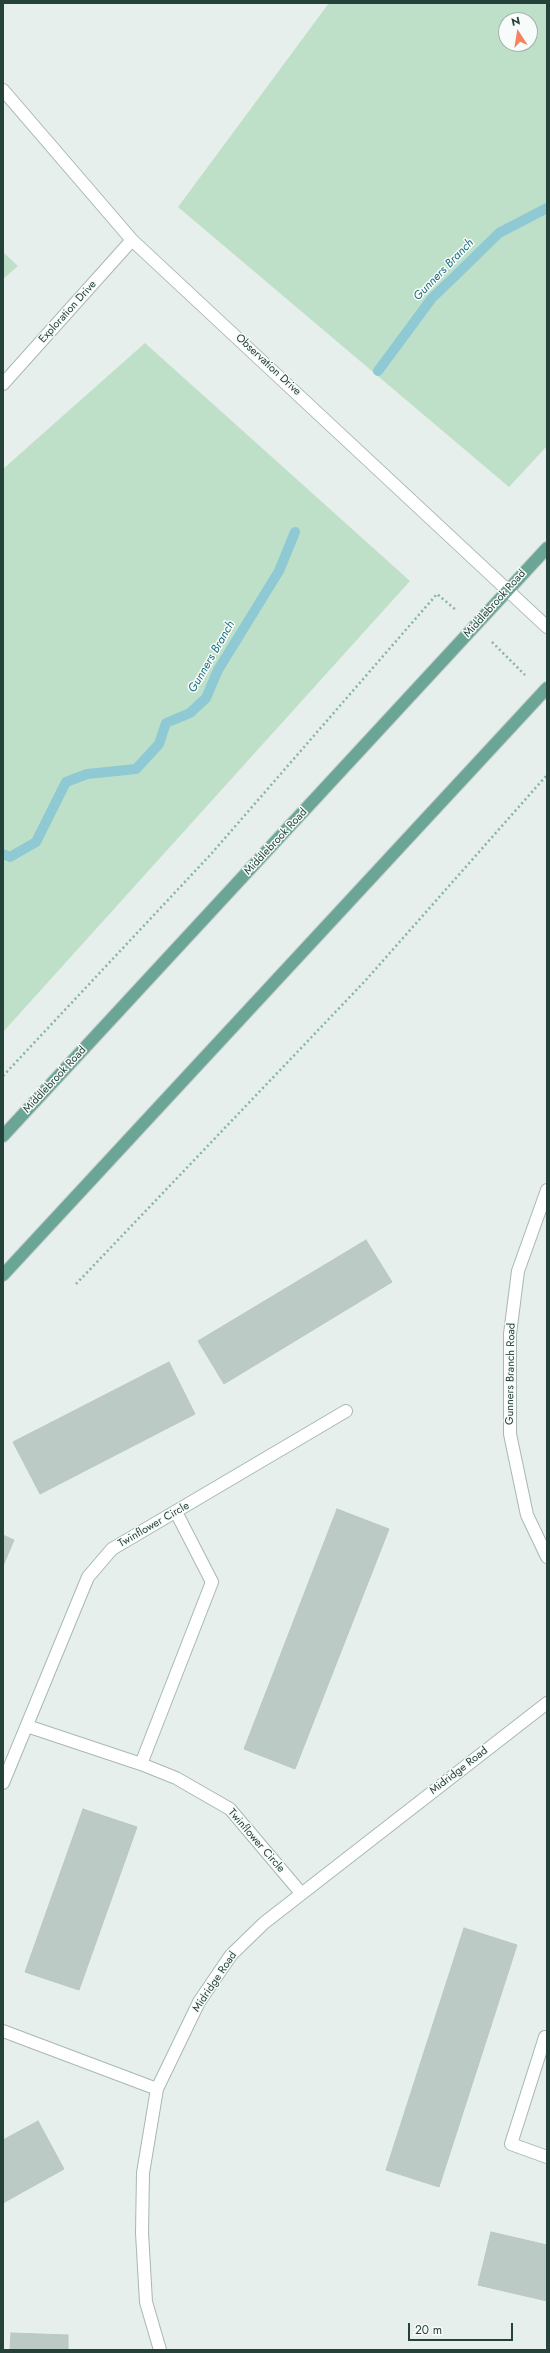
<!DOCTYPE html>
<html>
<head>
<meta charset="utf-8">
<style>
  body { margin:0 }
  #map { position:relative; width:550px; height:2353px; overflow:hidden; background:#e6efeb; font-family:Jost,sans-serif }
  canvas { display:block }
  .frame { position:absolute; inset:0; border:4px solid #24423a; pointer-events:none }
  .north { position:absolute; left:498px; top:12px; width:40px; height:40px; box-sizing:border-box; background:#f7fbf9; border:1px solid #a3b1ad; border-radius:50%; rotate:348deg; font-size:11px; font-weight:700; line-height:16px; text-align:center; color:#24423a }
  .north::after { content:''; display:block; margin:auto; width:14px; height:18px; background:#f4845f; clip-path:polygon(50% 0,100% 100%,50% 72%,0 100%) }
  .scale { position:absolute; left:408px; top:2323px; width:105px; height:18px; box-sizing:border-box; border:2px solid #24423a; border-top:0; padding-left:5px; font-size:12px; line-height:14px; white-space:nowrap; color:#24423a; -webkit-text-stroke:3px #f7fbf9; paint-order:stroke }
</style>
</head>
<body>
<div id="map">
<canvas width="550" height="2353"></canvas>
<div class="frame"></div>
<div class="north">N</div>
<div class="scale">20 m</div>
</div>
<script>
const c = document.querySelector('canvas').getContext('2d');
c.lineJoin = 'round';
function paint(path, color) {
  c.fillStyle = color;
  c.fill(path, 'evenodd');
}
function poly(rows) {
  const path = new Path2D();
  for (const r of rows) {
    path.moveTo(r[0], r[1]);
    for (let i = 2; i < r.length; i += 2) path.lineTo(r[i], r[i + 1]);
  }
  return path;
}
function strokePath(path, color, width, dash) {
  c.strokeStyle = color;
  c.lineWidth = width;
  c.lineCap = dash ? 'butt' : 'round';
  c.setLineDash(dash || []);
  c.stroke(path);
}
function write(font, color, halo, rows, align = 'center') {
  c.font = font + ' Jost,sans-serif';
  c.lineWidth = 3;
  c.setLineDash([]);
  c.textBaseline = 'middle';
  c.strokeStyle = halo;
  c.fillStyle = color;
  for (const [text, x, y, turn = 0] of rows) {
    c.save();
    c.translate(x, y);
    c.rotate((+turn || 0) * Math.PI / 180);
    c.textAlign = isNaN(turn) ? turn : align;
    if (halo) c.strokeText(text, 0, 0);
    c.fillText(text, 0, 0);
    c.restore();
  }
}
paint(poly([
  [329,3,547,3,547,446,509,487,178,207],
  [506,20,530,20,530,44,506,44],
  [3,252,18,266,3,279],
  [145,343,410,581,3,1032,3,469]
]), '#bfe0c8');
strokePath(poly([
  [378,371,432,298,453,278,499,233,547,208],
  [3,854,10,857,36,842,66,782,87,774,136,769,159,744,166,723,190,713,206,698,218,670,279,571,295,532]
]), '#8ec9d4', 10);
const building = poly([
  [366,1240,392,1282,224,1384,198,1341,366,1240],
  [169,1362,195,1414,40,1494,13,1442,169,1362],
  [337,1509,389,1529,295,1769,244,1749,337,1509],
  [3,1535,14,1540,3,1566,3,1535],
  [83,1809,137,1827,79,1990,25,1972,83,1809],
  [464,1928,517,1945,439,2187,386,2170,464,1928],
  [38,2121,64,2169,3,2203,3,2140,38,2121],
  [491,2232,547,2245,547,2301,478,2285,491,2232],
  [11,2333,68,2335,68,2350,10,2350,11,2333]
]);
paint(building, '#bbcac4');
strokePath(building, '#b8c9c2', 1);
const minor = poly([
  [3,90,132,240,547,627],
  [3,384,132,240],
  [547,1190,518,1271,510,1334,510,1434,527,1515,547,1557],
  [27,1726,141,1764,176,1778,230,1809,301,1893],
  [141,1764,212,1582,176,1512],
  [3,1783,88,1577,112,1549,346,1411],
  [3,2031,157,2089],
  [547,2038,545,2037,511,2144,547,2157],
  [160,2350,146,2302,142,2233,143,2173,157,2089,199,2002,231,1955,264,1923,547,1703]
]);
const major = poly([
  [3,1136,547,548],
  [3,1275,547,688]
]);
strokePath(minor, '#a8b8b2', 14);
strokePath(major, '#c2cac8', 14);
strokePath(poly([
  [492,642,525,675],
  [3,1076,212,853,437,594,456,610],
  [76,1284,365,981,547,775]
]), '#86b3a5', 2.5, [2, 3]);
strokePath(minor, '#fff', 12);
strokePath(major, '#6aa596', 12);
write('11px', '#24423a', '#f7fbf9', [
  ["Exploration Drive",68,312,-48],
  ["Observation Drive",268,365,43],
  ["Middlebrook Road",495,604,-48],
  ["Middlebrook Road",276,842,-47],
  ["Middlebrook Road",55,1080,-47],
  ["Gunners Branch Road",511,1374,-89],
  ["Twinflower Circle",154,1525,-30],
  ["Midridge Road",459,1771,-38],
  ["Twinflower Circle",256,1841,49],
  ["Midridge Road",215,1982,-56]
]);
write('italic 12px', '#1c6f80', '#f7fbf9', [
  ["Gunners Branch",444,270,-46],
  ["Gunners Branch",212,657,-60]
]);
</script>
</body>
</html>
